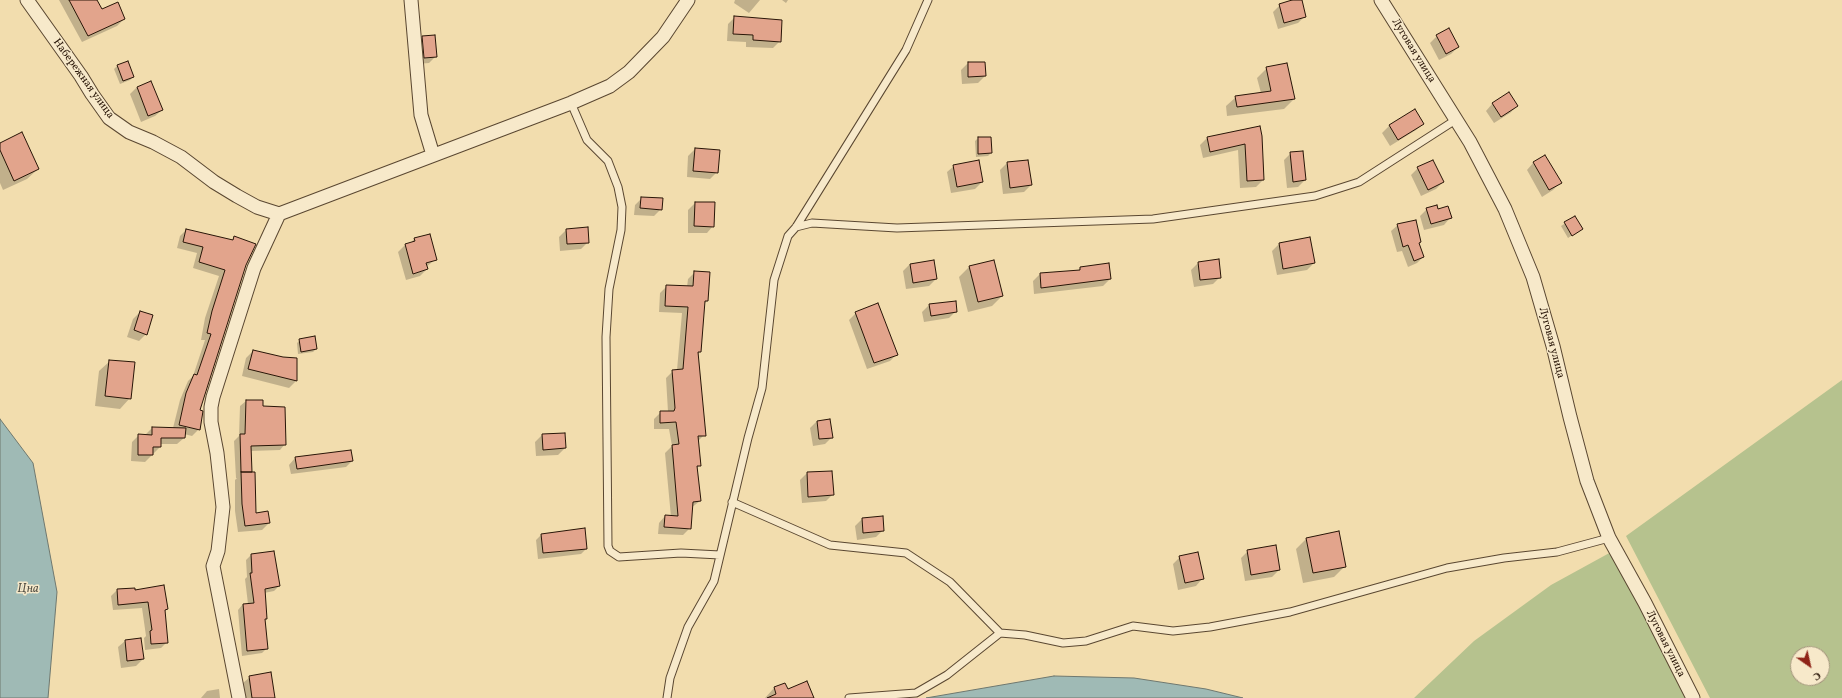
<!DOCTYPE html>
<html>
<head>
<meta charset="utf-8">
<style>
  body { margin:0 }
  #map { position:relative; width:1842px; height:698px; overflow:hidden; background:#f2ddae; font-family:Vollkorn,serif }
  canvas { display:block }
  .north { position:absolute; left:1790px; top:646px; width:40px; height:40px; box-sizing:border-box; background:#f7e9ca; border:1px solid #a4947c; border-radius:50%; rotate:146deg; font-size:11px; font-weight:700; line-height:16px; text-align:center; color:#281507 }
  .north::after { content:''; display:block; margin:auto; width:14px; height:18px; background:#8f2418; clip-path:polygon(50% 0,100% 100%,50% 72%,0 100%) }
</style>
</head>
<body>
<div id="map">
<canvas width="1842" height="698"></canvas>
<div class="north">С</div>
</div>
<script>
const c = document.querySelector('canvas').getContext('2d');
c.lineJoin = 'round';
function paint(path, color) {
  c.fillStyle = color;
  c.fill(path, 'evenodd');
}
function poly(rows) {
  const path = new Path2D();
  for (const r of rows) {
    path.moveTo(r[0], r[1]);
    for (let i = 2; i < r.length; i += 2) path.lineTo(r[i], r[i + 1]);
  }
  return path;
}
function strokePath(path, color, width, dash) {
  c.strokeStyle = color;
  c.lineWidth = width;
  c.lineCap = dash ? 'butt' : 'round';
  c.setLineDash(dash || []);
  c.stroke(path);
}
function write(font, color, halo, rows, align = 'center') {
  c.font = font + ' Vollkorn,serif';
  c.lineWidth = 3;
  c.setLineDash([]);
  c.textBaseline = 'middle';
  c.strokeStyle = halo;
  c.fillStyle = color;
  for (const [text, x, y, turn = 0] of rows) {
    c.save();
    c.translate(x, y);
    c.rotate((+turn || 0) * Math.PI / 180);
    c.textAlign = isNaN(turn) ? turn : align;
    if (halo) c.strokeText(text, 0, 0);
    c.fillText(text, 0, 0);
    c.restore();
  }
}
paint(poly([
  [1842,380,1842,698,1710,698,1626,536],
  [1798,654,1822,654,1822,678,1798,678],
  [1613,551,1687,698,1414,698,1474,641,1551,585]
]), '#b6c28e');
const water = poly([
  [0,419,33,463,57,592,48,698,0,698,0,419],
  [1054,676,1134,678,1206,689,1243,698,926,698,1054,676]
]);
paint(water, '#9fbab5');
strokePath(water, '#6f786f', 1);
paint(poly([
  [59,0,96,0,101,11,124,19,117,26,82,42],
  [735,0,760,0,749,13,734,3],
  [782,0,788,0,786,3],
  [1296,0,1301,0,1305,16,1298,23,1278,29,1273,12,1280,5],
  [735,17,780,41,773,48,746,47,746,42,727,41,728,24],
  [1437,36,1458,47,1451,54,1439,60,1430,43],
  [423,37,436,56,429,63,417,64,416,44],
  [127,62,133,77,130,80,120,84,114,69,117,66],
  [968,63,984,63,985,76,978,83,962,84,961,70],
  [1267,68,1294,99,1284,109,1227,116,1226,106,1236,97,1261,93,1257,78],
  [151,82,162,110,155,116,141,122,130,94,137,87],
  [1509,93,1517,106,1510,113,1494,123,1486,111,1492,104],
  [1415,110,1423,124,1416,130,1390,146,1382,133,1389,126],
  [1259,127,1263,180,1256,187,1240,188,1238,150,1203,158,1200,145,1207,138],
  [978,138,991,153,988,156,976,157,975,141],
  [0,144,38,169,27,179,3,190,0,183],
  [695,149,717,172,710,179,687,177,688,156],
  [1291,153,1305,180,1298,187,1287,188,1284,160],
  [1433,161,1443,182,1436,189,1421,196,1411,175,1418,168],
  [1007,163,1031,185,1024,192,1003,194,1000,170],
  [1533,163,1560,183,1553,190,1542,197,1527,170],
  [954,166,982,182,975,189,951,193,947,172],
  [642,198,661,209,654,216,634,215,635,205],
  [695,203,713,226,707,233,688,233,688,210],
  [1427,209,1438,210,1450,218,1444,225,1424,230,1420,216],
  [1575,217,1582,229,1568,238,1561,226],
  [1398,225,1420,242,1418,244,1423,257,1417,263,1408,267,1402,251,1397,252,1391,231],
  [186,230,231,241,235,238,245,265,198,411,199,429,192,436,184,434,184,438,177,444,160,444,160,447,145,462,131,461,132,442,139,435,145,435,152,428,173,428,180,400,188,381,193,376,205,340,201,340,205,318,219,276,193,268,197,253,177,248,180,236],
  [566,230,588,242,581,249,560,251,559,237],
  [1310,238,1314,263,1307,270,1277,275,1272,251,1279,244],
  [414,239,436,259,426,267,427,269,420,276,406,280,398,252,405,245,411,243],
  [1198,263,1220,277,1213,284,1194,287,1191,270],
  [910,264,936,279,929,286,906,289,903,271],
  [969,267,1002,296,992,306,968,312,959,277],
  [1080,268,1110,279,1103,286,1034,294,1033,281,1040,274,1078,271],
  [695,272,707,301,704,304,700,352,697,355,704,435,697,442,700,465,696,469,700,501,691,508,690,528,683,535,658,534,659,523,665,516,671,517,665,453,672,446,669,429,654,429,654,419,661,412,668,412,666,378,673,371,677,370,682,313,659,312,660,293,667,286,687,287,688,279],
  [929,305,956,311,949,318,924,322,922,312],
  [140,312,146,334,139,341,127,337,133,319],
  [856,313,897,354,890,361,867,369,849,320],
  [300,340,316,349,313,352,298,354,297,343],
  [253,351,283,358,296,359,296,381,289,388,242,376,246,358],
  [110,361,130,398,120,409,95,406,99,371],
  [246,401,262,401,262,407,285,444,280,450,250,451,255,514,269,523,262,530,238,532,235,511,235,480,237,478,236,478,234,441,239,436,240,406],
  [817,421,832,437,825,444,813,446,810,428],
  [542,435,565,448,558,455,536,456,535,442],
  [295,458,352,461,346,467,291,474,289,465],
  [807,473,833,494,826,501,802,503,800,480],
  [862,519,883,530,876,537,857,540,855,526],
  [542,534,586,549,581,554,538,559,536,540],
  [1306,539,1345,566,1334,577,1303,583,1296,549],
  [1248,551,1279,570,1272,577,1245,581,1241,558],
  [251,555,279,586,274,591,264,593,266,618,264,620,267,648,262,653,242,656,238,610,243,604,248,604,245,579,247,577,246,560],
  [1180,557,1202,579,1196,586,1178,590,1173,564],
  [117,590,134,591,167,609,164,612,167,642,161,648,145,650,144,638,146,636,142,608,113,610,111,596],
  [125,641,143,659,136,666,121,668,118,647],
  [250,677,274,698,246,698,243,683],
  [774,688,813,698,765,698],
  [219,689,220,698,201,698,207,691]
]), '#0003');
const building = poly([
  [69,0,97,0,102,9,118,2,125,19,88,36,69,0],
  [1292,0,1302,0,1306,17,1284,23,1279,4,1292,0],
  [734,16,782,20,781,42,753,40,753,35,733,34,734,16],
  [1449,28,1459,47,1446,54,1436,35,1449,28],
  [435,35,437,57,424,58,422,36,435,35],
  [128,61,134,77,123,81,117,65,128,61],
  [968,62,985,62,986,76,968,77,968,62],
  [1287,63,1295,99,1237,107,1235,96,1271,91,1266,67,1287,63],
  [151,81,163,110,148,116,137,87,151,81],
  [1509,92,1518,106,1501,117,1492,103,1509,92],
  [1415,109,1424,124,1398,140,1389,125,1415,109],
  [1260,126,1262,136,1264,180,1247,181,1245,144,1210,152,1207,137,1260,126],
  [22,132,39,169,14,181,0,150,0,143,22,132],
  [978,137,991,137,992,153,978,154,978,137],
  [695,148,720,150,718,173,693,171,695,148],
  [1303,151,1306,180,1293,182,1290,152,1303,151],
  [1545,155,1562,183,1549,190,1533,162,1545,155],
  [979,160,983,182,957,187,953,165,979,160],
  [1028,160,1032,185,1010,188,1007,162,1028,160],
  [1433,160,1444,182,1428,190,1417,167,1433,160],
  [641,197,663,198,662,210,640,208,641,197],
  [695,202,715,202,714,227,694,226,695,202],
  [1437,205,1438,209,1448,206,1452,218,1431,224,1426,208,1437,205],
  [1575,216,1583,229,1572,236,1564,222,1575,216],
  [1416,220,1421,242,1419,243,1424,257,1414,261,1408,245,1403,247,1397,224,1416,220],
  [588,227,589,243,567,244,566,229,588,227],
  [186,229,233,240,234,236,256,244,246,265,200,410,203,411,200,430,179,425,186,393,194,374,197,375,211,334,207,333,212,311,225,270,199,262,203,247,183,242,186,229],
  [430,234,437,260,426,263,428,269,413,274,405,244,415,241,414,238,430,234],
  [1310,237,1315,263,1283,269,1279,243,1310,237],
  [1219,259,1221,278,1200,280,1198,262,1219,259],
  [934,260,937,279,913,283,910,264,934,260],
  [994,260,1003,296,978,302,969,266,994,260],
  [1109,263,1111,279,1041,288,1040,273,1080,270,1080,267,1109,263],
  [694,271,710,272,708,301,705,301,701,352,698,352,706,436,698,436,701,466,697,466,701,501,693,502,691,529,664,527,665,515,678,516,672,445,679,444,676,422,660,423,660,411,674,411,675,408,672,370,683,369,688,307,665,306,666,285,693,286,694,271],
  [956,301,957,312,931,316,929,304,956,301],
  [878,303,898,355,874,363,855,312,878,303],
  [140,311,153,315,147,335,134,330,140,311],
  [315,336,317,349,301,352,299,339,315,336],
  [253,350,283,357,297,358,297,381,248,369,253,350],
  [109,360,135,362,131,399,105,396,109,360],
  [246,400,263,400,263,406,285,407,286,445,251,446,252,472,241,472,240,434,245,434,246,400],
  [830,419,833,438,819,439,817,421,830,419],
  [152,427,186,428,185,438,161,438,161,447,153,447,153,455,138,455,138,434,152,435,152,427],
  [565,433,566,448,543,450,542,434,565,433],
  [351,450,353,461,297,469,295,457,351,450],
  [832,471,834,495,808,497,807,472,832,471],
  [241,472,255,472,256,513,268,511,270,523,245,526,242,504,241,472],
  [883,516,884,531,863,533,862,518,883,516],
  [585,528,587,549,543,553,541,534,585,528],
  [1339,531,1346,567,1313,573,1306,538,1339,531],
  [1276,545,1280,570,1251,575,1247,550,1276,545],
  [274,551,280,586,265,589,267,619,265,619,268,649,247,651,243,604,254,603,250,573,252,573,251,554,274,551],
  [1198,552,1204,579,1185,583,1179,556,1198,552],
  [164,585,168,609,165,610,168,643,151,644,150,631,152,630,148,602,118,605,117,589,135,588,135,590,164,585],
  [141,638,144,659,127,661,125,640,141,638],
  [271,672,275,698,252,698,249,676,271,672],
  [807,681,814,698,767,698,776,694,774,687,785,683,788,689,807,681]
]);
paint(building, '#e2a48c');
strokePath(building, '#281507', 1);
const lane = poly([
  [571,103,587,140,608,161,618,187,622,207,621,230,609,289,606,337,608,546,610,551,619,557,681,553,720,555],
  [796,227,812,223,897,228,1153,219,1315,196,1359,182,1457,119],
  [732,502,830,545,906,553,950,582,1000,633],
  [667,698,670,678,688,627,714,581,748,438,762,388,774,280,788,236,796,227,906,50,928,0],
  [849,698,916,693,947,675,1000,633,1025,635,1063,643,1086,641,1133,626,1173,631,1210,627,1290,612,1447,568,1504,558,1557,552,1609,538]
]);
const street = poly([
  [27,0,81,76,92,94,109,118,129,132,153,142,181,157,214,182,237,196,257,207,279,214,571,103,610,86,629,72,663,37,688,0],
  [411,0,421,115,433,155],
  [1381,0,1470,142,1505,209,1533,277,1553,346,1570,417,1587,481,1609,538,1645,603,1693,698],
  [239,698,213,566,218,551,223,507,217,453,211,422,211,407,213,397,254,268,279,214]
]);
strokePath(lane, '#5a4731', 9);
strokePath(street, '#5a4731', 15);
strokePath(lane, '#f7e9ca', 7);
strokePath(street, '#f7e9ca', 13);
write('11px', '#281507', '#f7e9ca', [
  ["Луговая улица",1413,51,58],
  ["Набережная улица",83,79,54],
  ["Луговая улица",1551,343,75],
  ["Луговая улица",1665,644,63]
]);
write('italic 12px', '#524f44', '#f7e9ca', [
  ["Цна",28,590]
]);
</script>
</body>
</html>
